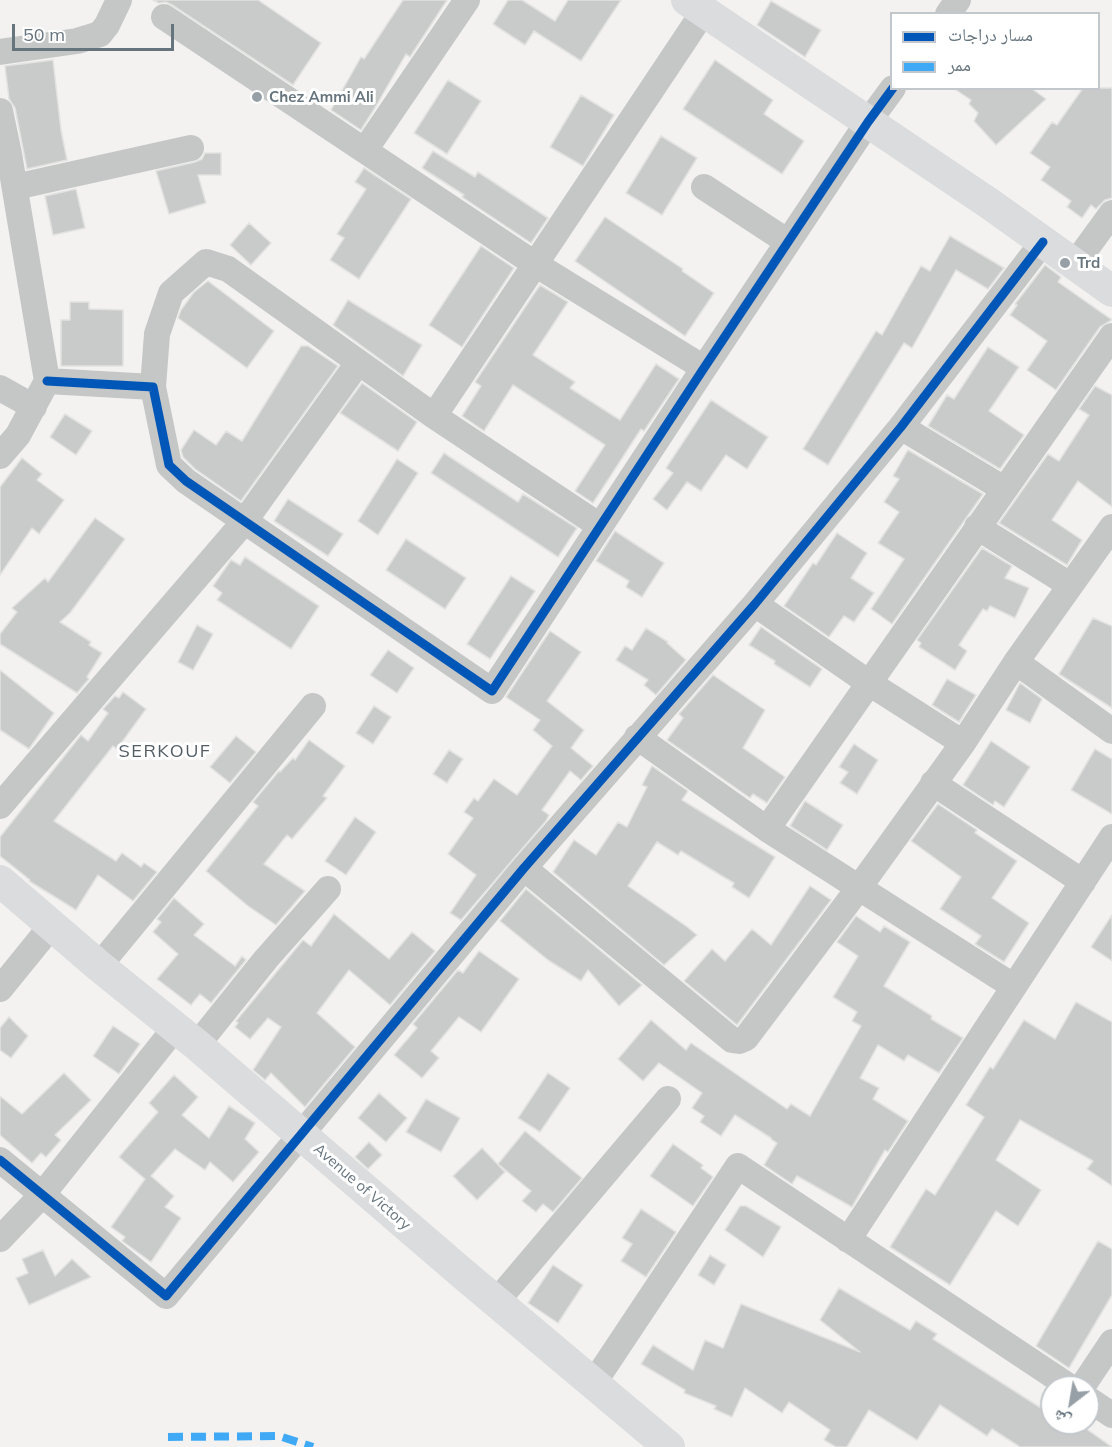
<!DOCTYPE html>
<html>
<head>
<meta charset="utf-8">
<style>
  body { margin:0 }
  #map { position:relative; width:1112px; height:1447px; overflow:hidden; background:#f3f2f1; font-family:Mulish,"Noto Naskh Arabic",sans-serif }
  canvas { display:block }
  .legend { position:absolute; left:890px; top:12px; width:210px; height:78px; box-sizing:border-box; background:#fff; border:2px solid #c2c7cb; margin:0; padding:8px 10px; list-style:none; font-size:18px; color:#66747e }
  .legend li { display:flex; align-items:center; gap:12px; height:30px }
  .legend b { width:30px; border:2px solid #c2c7cb }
  .north { position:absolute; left:1040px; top:1375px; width:60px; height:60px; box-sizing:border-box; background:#fff; border:2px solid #c2c7cb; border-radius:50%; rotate:211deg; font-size:16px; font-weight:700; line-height:24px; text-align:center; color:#66747e }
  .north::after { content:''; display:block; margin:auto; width:21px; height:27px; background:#97a0a6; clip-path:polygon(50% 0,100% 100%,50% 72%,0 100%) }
  .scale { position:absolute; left:12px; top:24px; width:162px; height:27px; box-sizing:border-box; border:3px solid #66747e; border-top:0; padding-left:8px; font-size:18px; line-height:21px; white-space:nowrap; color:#66747e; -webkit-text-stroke:4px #fff; paint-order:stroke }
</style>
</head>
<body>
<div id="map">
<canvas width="1112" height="1447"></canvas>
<ul class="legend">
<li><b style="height:8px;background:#0057b8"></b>مسار دراجات</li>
<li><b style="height:8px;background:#3fa9f5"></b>ممر</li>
</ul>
<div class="north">ش</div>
<div class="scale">50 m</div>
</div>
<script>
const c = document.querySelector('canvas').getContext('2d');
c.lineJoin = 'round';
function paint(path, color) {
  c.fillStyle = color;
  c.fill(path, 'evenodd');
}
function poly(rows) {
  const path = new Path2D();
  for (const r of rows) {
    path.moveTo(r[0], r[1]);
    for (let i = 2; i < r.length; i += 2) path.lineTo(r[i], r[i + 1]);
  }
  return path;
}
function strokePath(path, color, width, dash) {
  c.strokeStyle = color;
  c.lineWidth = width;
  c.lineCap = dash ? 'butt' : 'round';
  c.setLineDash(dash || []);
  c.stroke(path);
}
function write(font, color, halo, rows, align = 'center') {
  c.font = font + ' Mulish,sans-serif';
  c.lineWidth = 6;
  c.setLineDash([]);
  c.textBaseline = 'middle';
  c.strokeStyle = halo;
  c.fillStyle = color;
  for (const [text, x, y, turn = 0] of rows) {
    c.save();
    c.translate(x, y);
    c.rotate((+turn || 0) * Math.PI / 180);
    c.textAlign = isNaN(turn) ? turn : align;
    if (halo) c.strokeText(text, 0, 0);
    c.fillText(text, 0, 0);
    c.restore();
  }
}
const building = poly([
  [153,0,258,0,321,43,293,85,172,5,166,2,159,3,153,0],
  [403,0,447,0,410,57,406,54,376,106,361,130,331,110,361,57,364,59,403,0],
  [508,0,522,0,555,21,568,0,621,0,581,61,534,31,525,45,493,24,508,0],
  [771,1,821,30,805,57,757,25,771,1],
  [53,60,61,130,67,160,27,169,15,108,9,99,5,66,53,60],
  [715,60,773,100,764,114,804,141,782,174,683,109,715,60],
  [448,80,481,101,447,154,414,133,448,80],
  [953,88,1031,88,1046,99,996,145,974,121,978,113,969,104,971,100,953,88],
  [1083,88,1112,88,1112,198,1105,200,1096,209,1091,205,1082,218,1067,207,1071,201,1041,180,1050,167,1030,153,1052,122,1057,125,1083,88],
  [581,95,614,115,583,166,550,147,581,95],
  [661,136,697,158,662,215,626,193,661,136],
  [433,151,475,177,478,172,548,218,531,243,462,197,464,195,422,168,433,151],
  [205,153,221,153,221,175,198,175,206,203,169,214,156,171,195,162,202,159,205,153],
  [364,168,411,199,359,279,330,260,344,238,337,234,366,189,355,182,364,168],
  [76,189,85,228,53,235,45,196,76,189],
  [605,217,683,269,682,271,714,293,685,336,575,261,605,217],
  [249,223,271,243,251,265,230,245,249,223],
  [950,236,1004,268,988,289,956,270,912,348,904,343,828,465,803,449,876,331,882,335,921,266,930,271,950,236],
  [481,246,514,268,462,347,429,325,481,246],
  [1045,265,1061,277,1058,282,1112,320,1100,327,1056,390,1027,370,1047,341,1010,315,1017,305,1015,304,1045,265],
  [208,281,274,331,247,368,178,318,181,310,194,292,208,281],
  [540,285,568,302,533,355,575,382,570,388,620,420,656,364,679,379,644,431,641,429,593,503,575,491,605,445,513,385,484,431,462,416,481,386,475,382,540,285],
  [348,300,422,345,403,376,333,325,348,300],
  [70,302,89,302,89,309,123,310,123,366,61,366,61,320,70,320,70,302],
  [301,346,308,346,338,366,241,501,195,469,183,457,181,450,194,430,216,445,226,431,242,441,301,346],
  [988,347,1019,367,989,411,1024,435,1000,469,928,426,947,395,954,399,988,347],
  [362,383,417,422,398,451,340,413,362,383],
  [1095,386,1112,395,1112,507,1078,481,1052,520,1082,540,1067,565,999,523,1048,454,1059,461,1089,415,1079,409,1095,386],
  [711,400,768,437,747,469,726,455,701,491,687,482,667,510,653,499,673,473,666,468,711,400],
  [65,414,92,431,76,455,50,437,65,414],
  [908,450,983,494,892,624,871,609,904,559,878,543,899,512,884,502,899,479,893,476,908,450],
  [444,453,518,502,523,494,577,528,558,557,431,473,444,453],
  [22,458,42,474,37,480,64,500,39,534,32,528,0,575,0,487,22,458],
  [397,459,418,473,378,535,358,521,397,459],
  [288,499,343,534,328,556,274,521,288,499],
  [95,518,125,539,70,613,60,622,91,642,89,645,102,653,87,677,89,679,77,693,0,644,0,634,17,612,12,608,45,578,48,582,95,518],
  [615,531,664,563,642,597,626,587,629,581,596,561,615,531],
  [837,533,867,553,851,578,874,593,854,622,844,616,829,637,784,606,813,563,816,565,837,533],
  [406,539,466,578,445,609,386,570,406,539],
  [982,548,1012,566,1005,578,1029,588,1015,618,990,606,987,611,983,609,959,645,967,651,955,670,919,647,921,643,917,640,982,548],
  [245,557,319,606,291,649,217,600,222,593,213,586,231,560,240,565,245,557],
  [511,576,535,591,490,659,467,644,511,576],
  [1093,618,1112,626,1112,708,1059,674,1093,618],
  [197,625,213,634,193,670,178,662,197,625],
  [761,627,822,669,810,687,774,664,775,661,749,645,761,627],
  [646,628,668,642,667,643,686,660,656,695,644,685,648,680,616,660,625,646,632,650,646,628],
  [550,631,581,652,547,701,584,730,571,748,593,766,581,780,570,771,542,810,549,815,546,821,461,920,450,913,476,875,448,854,473,818,464,812,474,798,478,801,494,779,517,795,552,746,533,730,540,720,506,697,550,631],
  [388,650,414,668,397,693,370,675,388,650],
  [0,670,54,713,29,749,0,730,0,670],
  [713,675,765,710,743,748,785,777,767,803,753,794,750,798,667,740,683,718,679,714,713,675],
  [947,679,976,695,959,722,932,705,947,679],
  [1020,683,1042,699,1030,723,1006,710,1020,683],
  [123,692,146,709,117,749,113,746,54,821,116,861,122,853,141,867,144,863,157,872,133,901,98,875,76,910,29,881,30,880,0,856,0,837,81,735,88,741,108,713,103,709,115,696,119,698,123,692],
  [374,706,391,717,373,744,356,733,374,706],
  [236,736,256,752,230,783,210,767,236,736],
  [309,740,345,766,323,796,327,798,292,839,287,835,264,864,305,891,276,925,248,906,206,871,258,806,253,802,279,771,280,772,293,758,295,760,309,740],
  [991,741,1030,767,1004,807,995,801,993,805,963,785,991,741],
  [854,744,878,760,857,794,840,783,848,772,839,767,854,744],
  [1095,749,1112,759,1112,814,1071,790,1095,749],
  [449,750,463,759,447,783,433,774,449,750],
  [652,766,688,791,682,800,775,857,749,898,732,887,734,883,722,876,681,851,678,855,657,842,628,886,686,926,697,935,664,965,553,872,574,840,596,855,618,822,627,827,647,787,642,785,652,766],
  [805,801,843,825,827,850,790,826,805,801],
  [938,804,977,830,975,833,1017,861,992,898,1029,923,1004,962,975,944,981,936,940,909,961,877,911,841,938,804],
  [355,817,376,832,346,875,325,861,355,817],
  [810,886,831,900,737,1025,684,981,712,949,725,961,752,929,771,945,810,886],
  [526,889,642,985,619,1006,588,970,581,981,548,960,500,921,526,889],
  [174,898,204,924,194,935,235,966,242,956,246,960,211,1003,200,994,191,1005,157,979,178,954,153,932,161,922,157,919,174,898],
  [334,914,389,959,412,932,435,951,390,1005,349,970,317,1013,355,1047,305,1107,271,1073,265,1080,253,1070,281,1027,268,1018,250,1039,235,1027,238,1023,236,1021,303,940,311,946,334,914],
  [1112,915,1112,961,1091,947,1112,915],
  [856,916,880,932,884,926,910,942,884,986,932,1016,931,1019,963,1038,939,1073,908,1055,904,1061,878,1045,860,1078,879,1088,873,1099,908,1121,888,1152,885,1150,852,1207,797,1176,792,1184,764,1165,777,1143,771,1139,771,1138,735,1115,721,1136,700,1122,704,1116,692,1108,702,1093,659,1063,643,1081,618,1059,651,1020,686,1050,691,1043,787,1109,791,1104,810,1116,861,1026,852,1021,857,1012,833,997,858,956,837,942,856,916],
  [479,951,519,979,481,1032,459,1017,431,1051,439,1058,422,1078,394,1055,417,1028,413,1024,458,970,463,973,479,951],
  [1076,1002,1112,1022,1112,1186,1087,1169,1093,1161,1020,1120,996,1160,1041,1190,1018,1226,996,1211,950,1285,890,1247,926,1189,935,1195,984,1117,966,1105,990,1067,993,1069,1024,1020,1055,1039,1076,1002],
  [9,1017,28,1036,11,1058,0,1050,0,1028,9,1017],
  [113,1026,140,1044,119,1074,93,1056,113,1026],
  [64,1073,91,1100,55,1135,61,1140,46,1157,41,1153,32,1163,0,1135,0,1096,22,1114,64,1073],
  [548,1073,570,1088,540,1132,518,1118,548,1073],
  [174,1075,198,1097,182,1115,209,1138,229,1106,255,1123,245,1139,259,1152,233,1182,210,1162,205,1170,175,1149,151,1176,174,1196,165,1207,181,1218,151,1262,122,1241,125,1237,111,1227,145,1179,119,1157,158,1112,149,1103,174,1075],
  [379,1093,407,1118,386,1142,358,1118,379,1093],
  [426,1099,460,1118,441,1152,406,1132,426,1099],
  [525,1131,582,1178,553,1212,543,1204,536,1212,522,1201,531,1191,498,1164,525,1131],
  [369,1142,382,1155,368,1169,355,1157,369,1142],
  [673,1144,703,1165,701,1168,713,1177,693,1206,650,1176,673,1144],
  [482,1148,505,1172,477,1200,453,1176,482,1148],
  [740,1206,746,1206,781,1227,763,1257,725,1230,740,1206],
  [641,1209,676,1232,646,1277,621,1261,632,1244,622,1238,641,1209],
  [1098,1241,1112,1249,1112,1295,1069,1368,1036,1346,1098,1241],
  [43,1250,55,1276,72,1259,91,1277,29,1305,16,1278,28,1273,22,1259,43,1250],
  [710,1255,726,1265,714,1285,698,1275,710,1255],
  [553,1265,583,1285,558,1323,528,1303,553,1265],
  [839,1288,910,1330,916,1321,937,1334,933,1339,1041,1408,1051,1392,1052,1423,1078,1423,1112,1447,1020,1447,992,1429,987,1436,940,1405,917,1440,869,1410,847,1447,836,1447,824,1440,830,1430,789,1402,782,1413,745,1388,732,1417,714,1409,716,1406,684,1393,685,1390,641,1364,653,1345,693,1370,705,1340,723,1348,741,1304,860,1352,820,1320,839,1288]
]);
paint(building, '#c9caca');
strokePath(building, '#e2e2e1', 1.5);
strokePath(poly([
  [948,14,958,0],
  [164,17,535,264,704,368],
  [0,52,77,41,100,34,107,25,119,0],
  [0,111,9,154,47,381,18,435,0,456],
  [365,150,467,0],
  [15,187,191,148],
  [704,187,788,242],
  [1075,264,1112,213],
  [47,381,153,387,169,465,186,481,492,691,704,368,868,122,893,88],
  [153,387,157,334,171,293,206,262,228,269,434,416,600,526],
  [0,388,34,407],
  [434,416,704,11],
  [901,427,1004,489],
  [977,527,1070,585],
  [755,604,869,683,963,743],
  [1016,662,1112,731],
  [637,737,767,829,1013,986],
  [933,783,1083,882],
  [0,806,244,522,358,363],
  [767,829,1112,336],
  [524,868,732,1040,739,1041,746,1038,858,889,963,743,1016,662,1112,527],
  [99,966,313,706],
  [0,989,52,925],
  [197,1045,266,959,328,889],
  [0,1160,166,1296,524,868,755,604,901,427,1043,242],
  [0,1239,42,1195,175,1028],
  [848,1240,1112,837],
  [496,1302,668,1099],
  [593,1384,738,1166,1070,1387],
  [1082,1387,1112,1342],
  [1088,1399,1112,1415]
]), '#c5c7c7', 26);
strokePath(poly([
  [687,0,990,204,1112,291],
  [0,881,99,966,197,1045,462,1273,669,1447]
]), '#dbdcdd', 32);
strokePath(poly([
  [168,1437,279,1436,313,1447]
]), '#3fa9f5', 8, [15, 8]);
strokePath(poly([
  [47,381,153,387,169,465,186,481,492,691,704,368,868,122,893,88],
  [0,1160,166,1296,524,868,755,604,901,427,1043,242]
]), '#0057b8', 9);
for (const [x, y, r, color] of [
  [257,97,6,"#97a0a6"],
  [1065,263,6,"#97a0a6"]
]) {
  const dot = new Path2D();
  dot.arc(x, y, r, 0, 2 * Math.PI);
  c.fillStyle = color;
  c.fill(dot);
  strokePath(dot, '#fff', 2);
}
write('bold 15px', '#66747e', '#fff', [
  ["Chez Ammi Ali",269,97],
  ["Trd",1077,263]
], 'left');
write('15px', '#66747e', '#fff', [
  ["Avenue of Victory",362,1187,41]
]);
c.letterSpacing = '1.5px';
write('18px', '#535d64', '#fff', [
  ["SERKOUF",165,752]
]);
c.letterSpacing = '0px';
</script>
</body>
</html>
